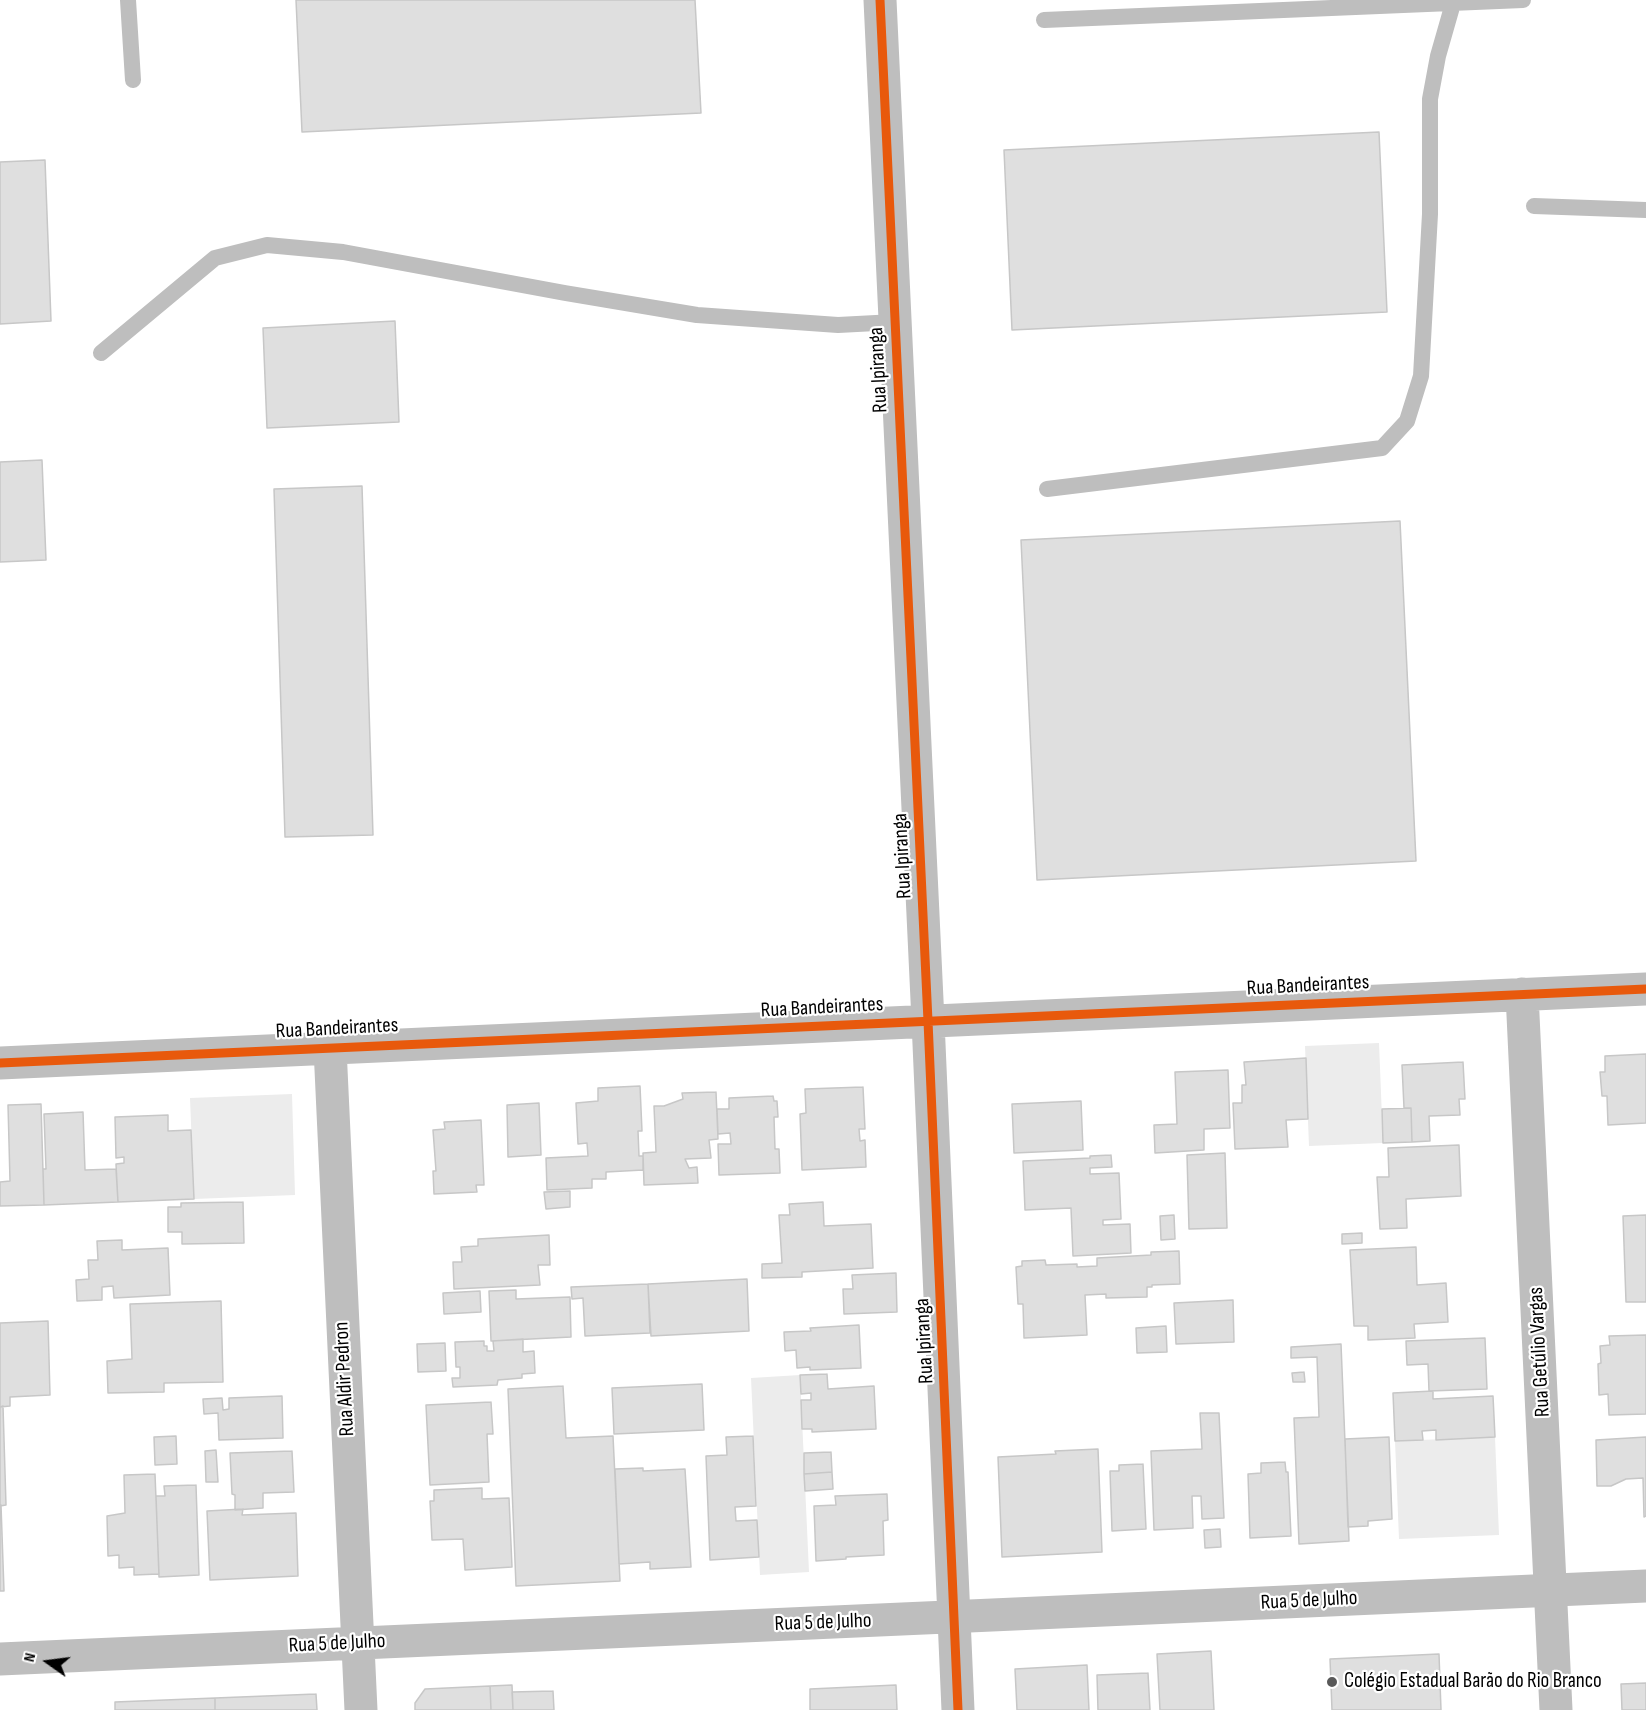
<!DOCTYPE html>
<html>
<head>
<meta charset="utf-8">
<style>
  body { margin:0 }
  #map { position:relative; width:1646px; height:1710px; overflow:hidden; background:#fff; font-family:"Sofia Sans Condensed",sans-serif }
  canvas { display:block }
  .north { position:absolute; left:18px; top:1632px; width:60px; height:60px; -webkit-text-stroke:4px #fff; paint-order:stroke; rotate:284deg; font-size:16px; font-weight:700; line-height:24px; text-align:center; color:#000 }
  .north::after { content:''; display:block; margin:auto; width:21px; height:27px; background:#000; clip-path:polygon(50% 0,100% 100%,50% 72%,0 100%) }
</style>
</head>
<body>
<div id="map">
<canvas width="1646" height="1710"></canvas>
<div class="north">N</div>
</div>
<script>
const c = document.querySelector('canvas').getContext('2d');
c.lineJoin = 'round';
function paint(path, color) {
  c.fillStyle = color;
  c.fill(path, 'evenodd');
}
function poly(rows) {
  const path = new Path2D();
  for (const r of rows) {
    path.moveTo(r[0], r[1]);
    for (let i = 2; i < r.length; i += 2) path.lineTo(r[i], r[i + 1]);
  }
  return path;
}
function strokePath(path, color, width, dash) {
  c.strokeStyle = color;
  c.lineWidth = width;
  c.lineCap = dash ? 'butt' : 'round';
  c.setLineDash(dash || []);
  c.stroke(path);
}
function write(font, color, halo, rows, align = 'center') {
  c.font = font + ' "Sofia Sans Condensed",sans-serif';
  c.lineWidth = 4.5;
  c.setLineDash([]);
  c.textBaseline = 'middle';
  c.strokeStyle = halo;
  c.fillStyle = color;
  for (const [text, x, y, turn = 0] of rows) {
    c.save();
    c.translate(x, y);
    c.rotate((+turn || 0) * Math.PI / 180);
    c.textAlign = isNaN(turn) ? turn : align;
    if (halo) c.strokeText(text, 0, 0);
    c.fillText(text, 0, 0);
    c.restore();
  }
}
paint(poly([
  [1379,1043,1383,1143,1309,1146,1305,1046],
  [292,1094,295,1195,194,1199,190,1098],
  [800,1375,809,1572,760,1575,751,1378],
  [1495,1437,1499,1535,1399,1539,1395,1441]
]), '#ececec');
const building = poly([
  [296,0,695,0,701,113,302,132,296,0],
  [1379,132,1387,312,1012,330,1004,150,1379,132],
  [45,160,51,321,0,324,0,162,45,160],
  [395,321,399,422,267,428,263,328,395,321],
  [42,460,46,560,0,562,0,462,42,460],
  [362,486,373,835,285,837,274,489,362,486],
  [1400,521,1416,861,1037,880,1021,540,1400,521],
  [1646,1054,1646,1123,1608,1125,1607,1096,1602,1096,1600,1072,1605,1072,1605,1056,1646,1054],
  [1306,1058,1308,1119,1286,1120,1288,1147,1235,1149,1233,1103,1242,1103,1242,1085,1246,1085,1244,1062,1306,1058],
  [1463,1062,1465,1099,1459,1099,1460,1115,1429,1116,1430,1141,1412,1142,1411,1108,1404,1108,1402,1065,1463,1062],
  [1228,1070,1230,1128,1204,1129,1204,1150,1155,1153,1154,1125,1177,1124,1175,1072,1228,1070],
  [640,1086,642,1131,638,1131,639,1156,643,1156,643,1170,606,1172,606,1179,592,1179,592,1188,547,1190,546,1158,588,1156,587,1143,578,1144,576,1103,598,1101,598,1088,640,1086],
  [863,1087,865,1129,859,1129,860,1141,865,1140,866,1167,802,1170,800,1114,806,1113,805,1089,863,1087],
  [716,1092,718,1139,709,1140,711,1158,685,1159,689,1168,697,1167,698,1183,644,1185,643,1153,656,1152,654,1106,664,1106,683,1099,682,1093,716,1092],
  [773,1096,774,1101,777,1101,778,1117,774,1117,775,1149,779,1149,780,1173,719,1175,718,1144,731,1144,730,1133,718,1134,717,1109,729,1109,729,1098,773,1096],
  [1081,1101,1083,1150,1014,1153,1012,1104,1081,1101],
  [539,1103,541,1155,508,1157,507,1105,539,1103],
  [41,1104,44,1205,0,1206,0,1182,10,1181,8,1105,41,1104],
  [1411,1108,1412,1142,1383,1143,1382,1109,1411,1108],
  [83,1112,85,1170,116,1169,118,1202,44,1205,43,1169,46,1169,44,1114,83,1112],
  [168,1115,168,1131,191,1130,194,1199,118,1202,116,1164,124,1163,124,1157,116,1158,115,1117,168,1115],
  [481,1120,484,1185,476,1185,477,1192,434,1194,433,1171,436,1171,433,1130,445,1129,444,1122,481,1120],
  [1459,1145,1461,1196,1406,1199,1407,1228,1380,1229,1377,1177,1389,1177,1388,1148,1459,1145],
  [1225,1153,1227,1228,1189,1229,1187,1155,1225,1153],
  [1111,1155,1112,1167,1090,1168,1090,1174,1119,1173,1121,1219,1103,1220,1103,1225,1130,1224,1131,1253,1073,1256,1071,1208,1025,1210,1023,1161,1090,1158,1090,1156,1111,1155],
  [570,1191,570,1207,546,1209,544,1192,570,1191],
  [243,1202,244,1243,182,1244,182,1232,168,1232,168,1207,181,1207,181,1203,243,1202],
  [823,1202,824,1226,871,1224,873,1268,802,1272,802,1277,762,1278,762,1264,782,1263,779,1215,790,1215,789,1204,823,1202],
  [1174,1215,1175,1239,1161,1240,1160,1216,1174,1215],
  [1646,1215,1646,1302,1626,1302,1623,1216,1646,1215],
  [1362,1233,1362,1243,1342,1244,1342,1234,1362,1233],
  [549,1235,550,1265,538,1265,540,1285,454,1289,453,1262,462,1262,461,1247,478,1246,478,1239,549,1235],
  [122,1240,122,1250,168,1248,170,1295,114,1298,113,1286,102,1287,102,1300,77,1301,76,1280,89,1279,88,1260,98,1260,97,1241,122,1240],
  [1416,1247,1417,1285,1446,1283,1448,1322,1414,1324,1415,1338,1368,1340,1368,1326,1354,1326,1350,1250,1416,1247],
  [1179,1251,1180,1284,1152,1285,1152,1287,1147,1287,1147,1297,1106,1298,1106,1294,1085,1295,1087,1335,1024,1338,1023,1304,1018,1304,1016,1267,1022,1266,1022,1261,1045,1260,1046,1265,1077,1264,1077,1267,1097,1266,1097,1258,1151,1255,1151,1252,1179,1251],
  [896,1273,897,1312,844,1314,843,1289,853,1289,852,1275,896,1273],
  [747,1279,749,1331,651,1336,648,1284,747,1279],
  [648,1284,650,1333,585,1336,583,1298,572,1299,571,1287,648,1284],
  [516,1290,516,1299,570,1297,571,1337,491,1341,489,1291,516,1290],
  [480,1291,481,1312,444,1314,443,1293,480,1291],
  [1233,1300,1234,1342,1176,1344,1174,1303,1233,1300],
  [221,1301,223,1382,164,1383,164,1392,108,1393,107,1361,132,1359,130,1304,221,1301],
  [48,1321,50,1395,10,1397,10,1406,0,1407,0,1323,48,1321],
  [859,1325,861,1368,810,1370,810,1367,797,1368,796,1350,785,1351,784,1332,811,1331,810,1328,859,1325],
  [1166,1326,1167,1352,1137,1353,1136,1328,1166,1326],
  [1646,1335,1646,1414,1609,1415,1608,1394,1599,1395,1598,1364,1601,1363,1600,1346,1610,1345,1609,1336,1646,1335],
  [1485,1338,1487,1389,1429,1391,1428,1364,1407,1365,1406,1341,1485,1338],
  [523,1339,523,1352,534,1351,535,1373,522,1374,522,1378,498,1380,497,1385,453,1387,452,1378,460,1378,460,1367,456,1367,455,1342,484,1341,484,1346,487,1346,487,1351,494,1351,493,1341,523,1339],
  [445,1343,446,1371,418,1372,417,1344,445,1343],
  [1341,1344,1349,1541,1299,1544,1294,1418,1319,1417,1317,1357,1291,1358,1291,1347,1341,1344],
  [1304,1372,1305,1382,1293,1382,1292,1373,1304,1372],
  [827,1374,828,1389,874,1386,876,1429,812,1432,812,1429,802,1429,801,1400,811,1400,811,1393,801,1394,800,1375,827,1374],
  [702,1384,704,1430,614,1434,612,1388,702,1384],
  [563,1386,566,1438,613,1436,620,1581,516,1586,508,1389,563,1386],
  [1433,1391,1433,1399,1493,1396,1495,1437,1436,1440,1436,1430,1422,1431,1423,1440,1395,1441,1393,1393,1433,1391],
  [282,1396,283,1438,219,1440,218,1413,204,1414,203,1399,222,1398,223,1410,229,1409,229,1398,282,1396],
  [491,1402,493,1434,487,1434,489,1482,430,1485,426,1405,491,1402],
  [3,1406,6,1505,0,1506,0,1407,3,1406],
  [1200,1413,1219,1413,1224,1518,1202,1519,1201,1496,1192,1496,1193,1528,1154,1530,1151,1451,1202,1449,1200,1413],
  [176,1436,177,1464,155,1465,154,1437,176,1436],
  [753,1436,756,1506,735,1507,736,1521,757,1520,759,1557,710,1560,706,1456,727,1455,726,1437,753,1436],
  [1389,1437,1392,1519,1368,1521,1368,1526,1348,1527,1345,1439,1389,1437],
  [1646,1437,1646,1516,1644,1517,1643,1478,1626,1479,1611,1486,1597,1486,1596,1440,1646,1437],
  [1098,1449,1102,1552,1002,1557,998,1457,1056,1454,1055,1451,1098,1449],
  [216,1450,218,1482,206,1482,205,1451,216,1450],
  [292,1451,294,1492,263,1493,263,1508,235,1510,235,1495,232,1494,230,1453,292,1451],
  [831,1452,832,1472,804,1474,804,1453,831,1452],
  [1285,1462,1286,1472,1288,1472,1291,1536,1250,1538,1248,1474,1261,1473,1261,1463,1285,1462],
  [1143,1464,1146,1529,1112,1531,1110,1471,1119,1471,1119,1465,1143,1464],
  [643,1468,643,1471,685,1469,691,1567,650,1569,650,1562,619,1564,615,1469,643,1468],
  [832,1472,833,1489,805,1491,804,1474,832,1472],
  [155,1474,159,1574,134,1575,134,1567,119,1568,119,1555,108,1556,107,1516,125,1513,124,1475,155,1474],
  [196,1485,199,1575,159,1577,156,1496,165,1496,164,1486,196,1485],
  [482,1488,482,1499,509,1498,512,1567,465,1570,463,1539,432,1540,430,1501,434,1501,434,1490,482,1488],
  [887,1494,888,1520,883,1521,884,1555,846,1557,846,1559,816,1561,814,1506,836,1505,835,1496,887,1494],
  [1,1505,4,1591,0,1591,0,1506,1,1505],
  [243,1509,242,1515,296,1513,298,1576,210,1580,207,1511,243,1509],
  [1220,1529,1221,1547,1205,1548,1204,1530,1220,1529],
  [1211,1651,1214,1710,1160,1710,1157,1654,1211,1651],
  [1439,1654,1441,1710,1332,1710,1330,1659,1439,1654],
  [1087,1665,1089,1710,1017,1710,1015,1669,1087,1665],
  [1148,1673,1150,1710,1098,1710,1097,1675,1148,1673],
  [1646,1683,1646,1710,1622,1710,1621,1684,1646,1683],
  [512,1685,513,1710,491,1710,490,1686,512,1685],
  [896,1685,897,1710,810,1710,810,1689,896,1685],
  [490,1686,491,1710,415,1710,415,1703,425,1689,490,1686],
  [553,1691,554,1710,513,1710,512,1692,553,1691],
  [316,1694,317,1710,215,1710,215,1698,316,1694],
  [215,1698,215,1710,115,1710,115,1702,215,1698]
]);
paint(building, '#dfdfdf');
strokePath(building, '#c7c7c7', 1.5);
strokePath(poly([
  [128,0,133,80],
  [1044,20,1523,0],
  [1534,206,1646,210],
  [101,353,215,258,267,245,343,252,565,293,697,315,838,325,895,322],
  [1047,489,1382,448,1407,421,1421,376,1430,214,1430,99,1438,56,1454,0]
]), '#bebebe', 16);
strokePath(poly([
  [880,0,928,1021,958,1710],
  [1522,994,1556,1710],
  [330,1048,361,1710],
  [0,1063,1646,989],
  [0,1659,1646,1586]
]), '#bebebe', 33);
strokePath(poly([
  [880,0,928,1021,958,1710],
  [0,1063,1646,989]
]), '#e8590c', 9);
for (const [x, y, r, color] of [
  [1332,1682,6,"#595959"]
]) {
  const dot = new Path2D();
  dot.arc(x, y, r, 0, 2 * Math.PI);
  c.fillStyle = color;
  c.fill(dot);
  strokePath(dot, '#fff', 2);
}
write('21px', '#000', '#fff', [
  ["Rua Ipiranga",879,370,-93],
  ["Rua Ipiranga",903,856,-93],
  ["Rua Bandeirantes",1308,986,-3],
  ["Rua Bandeirantes",822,1008,-3],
  ["Rua Bandeirantes",337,1029,-3],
  ["Rua Ipiranga",925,1341,-93],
  ["Rua Getúlio Vargas",1540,1352,-93],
  ["Rua Aldir Pedron",345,1379,-93],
  ["Rua 5 de Julho",1309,1601,-3],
  ["Rua 5 de Julho",823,1623,-2],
  ["Rua 5 de Julho",337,1644,-3]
]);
write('21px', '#000', '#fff', [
  ["Colégio Estadual Barão do Rio Branco",1344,1682]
], 'left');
</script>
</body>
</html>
